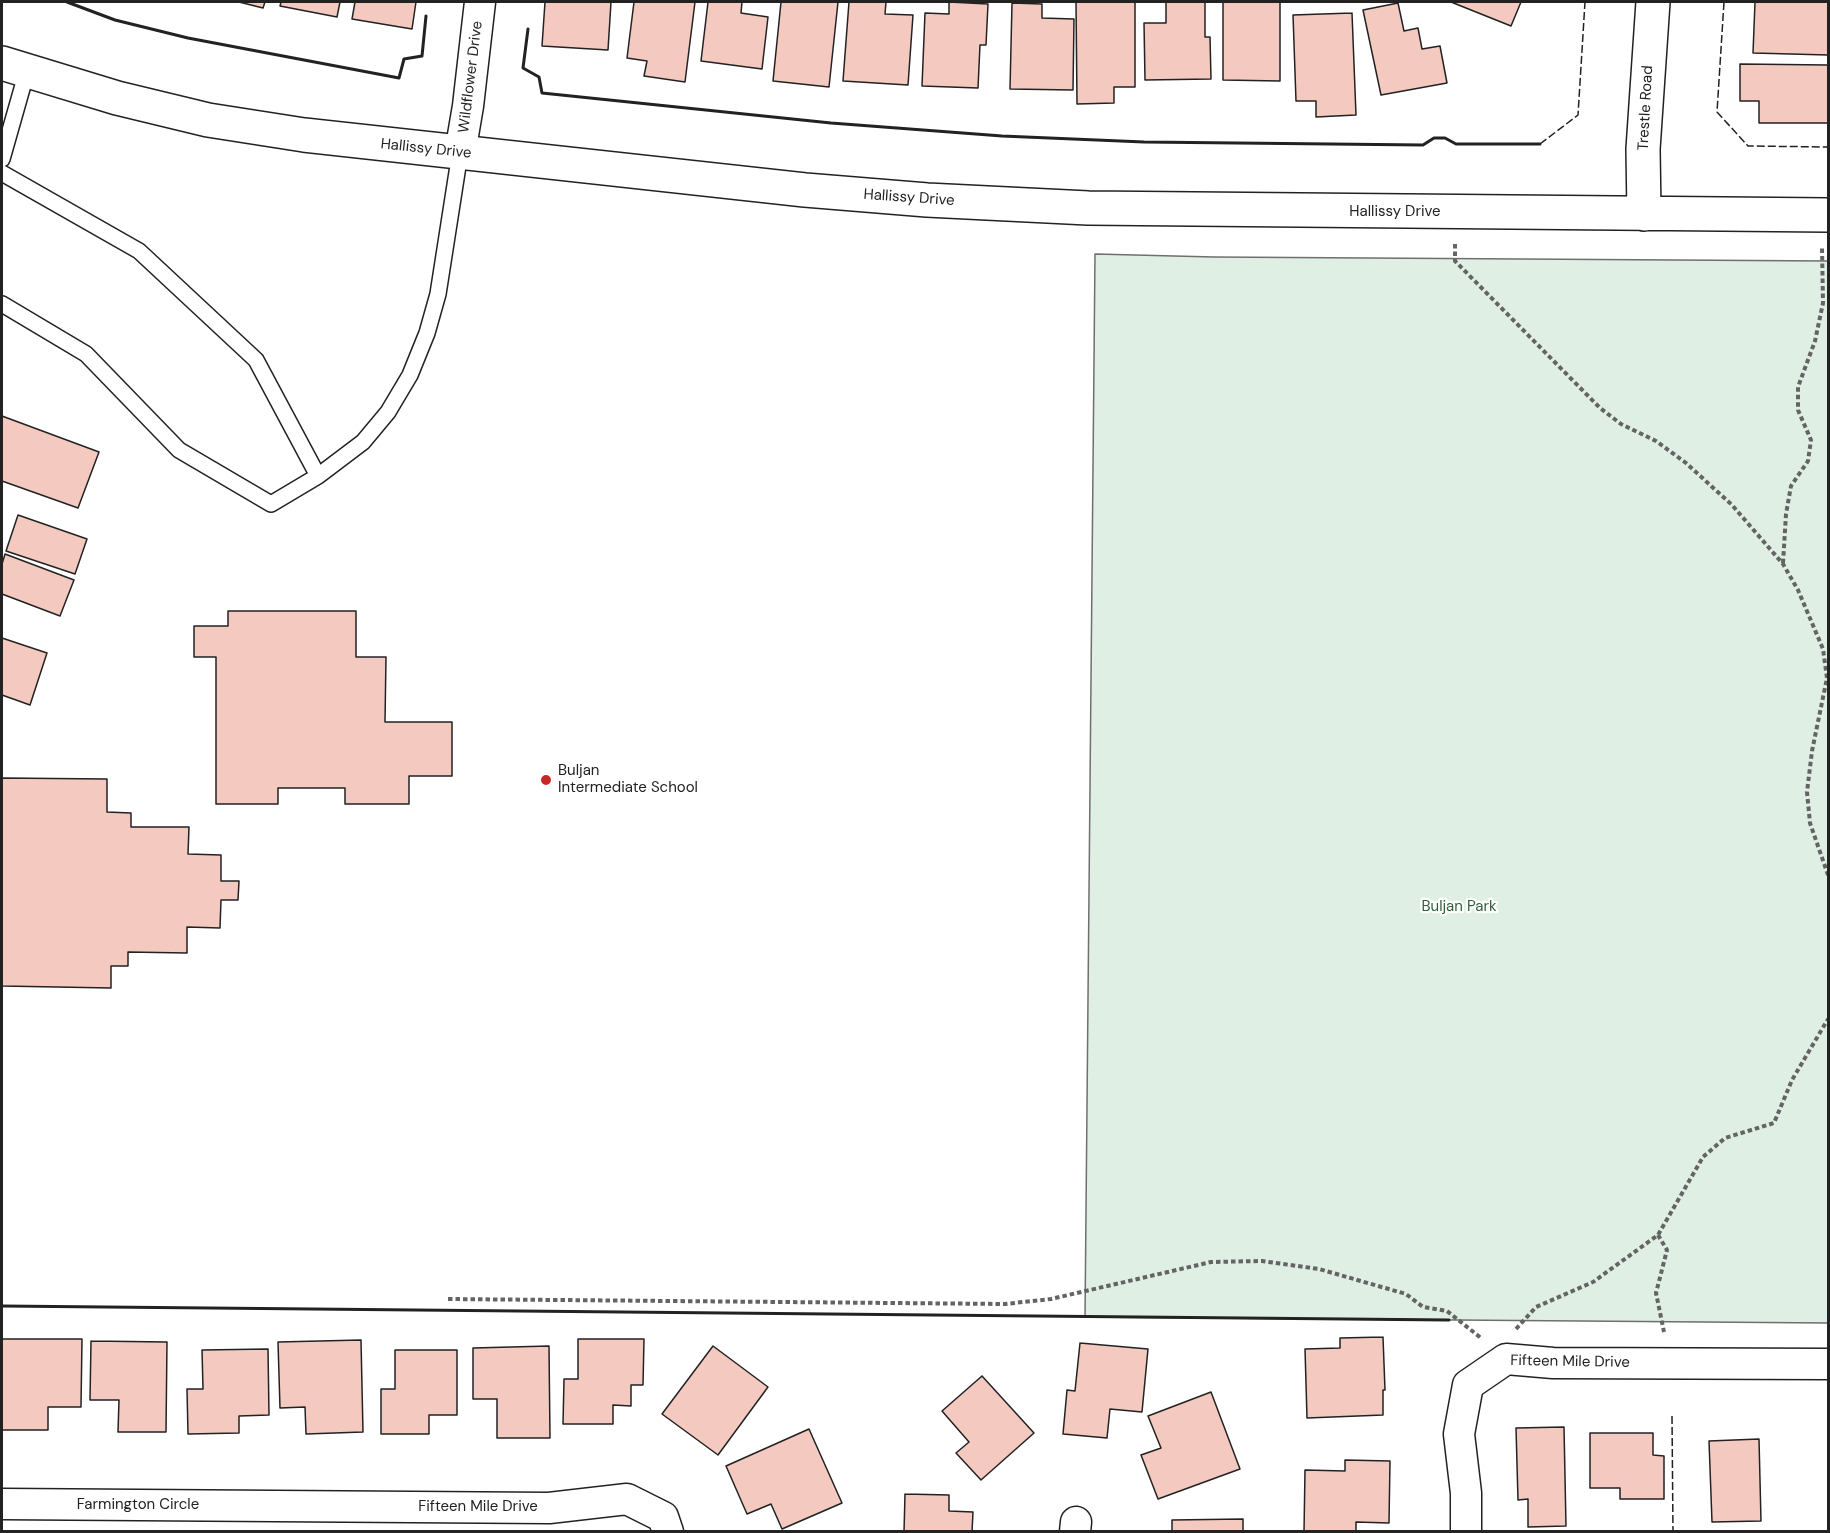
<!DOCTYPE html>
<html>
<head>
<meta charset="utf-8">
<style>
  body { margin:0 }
  #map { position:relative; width:1830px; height:1533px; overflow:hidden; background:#fff; font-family:"DM Sans",sans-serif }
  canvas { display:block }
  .frame { position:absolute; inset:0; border:3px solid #222; pointer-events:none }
</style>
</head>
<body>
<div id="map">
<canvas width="1830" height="1533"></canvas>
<div class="frame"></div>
</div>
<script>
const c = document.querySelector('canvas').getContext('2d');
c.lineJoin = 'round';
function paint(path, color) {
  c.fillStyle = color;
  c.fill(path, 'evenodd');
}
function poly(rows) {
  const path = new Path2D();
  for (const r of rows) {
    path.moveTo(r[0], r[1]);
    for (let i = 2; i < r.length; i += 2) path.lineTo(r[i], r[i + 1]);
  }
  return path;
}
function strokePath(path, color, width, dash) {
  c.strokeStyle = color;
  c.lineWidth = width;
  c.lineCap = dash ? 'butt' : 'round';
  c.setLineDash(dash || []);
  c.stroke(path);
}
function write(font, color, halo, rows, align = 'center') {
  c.font = font + ' "DM Sans",sans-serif';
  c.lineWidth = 4.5;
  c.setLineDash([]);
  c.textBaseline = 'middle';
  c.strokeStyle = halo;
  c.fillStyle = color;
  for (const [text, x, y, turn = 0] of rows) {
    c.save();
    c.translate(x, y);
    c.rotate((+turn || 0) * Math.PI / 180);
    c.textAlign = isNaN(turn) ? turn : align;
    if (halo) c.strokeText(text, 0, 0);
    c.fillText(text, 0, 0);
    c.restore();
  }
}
const green = poly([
  [1095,254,1214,257,1828,261,1828,1323,1085,1317,1095,254]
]);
paint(green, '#e0efe3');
strokePath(green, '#6f6f6f', 1.5);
const building = poly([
  [239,2,265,2,263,8,239,2],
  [281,2,340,2,337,17,280,6,281,2],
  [355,2,416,2,412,29,352,19,355,2],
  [545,2,611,2,608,50,542,46,545,2],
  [634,2,695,2,685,82,644,76,647,61,627,58,634,2],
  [708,2,742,2,741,13,768,17,762,69,701,61,708,2],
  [781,2,838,2,829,87,773,81,781,2],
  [849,2,886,2,885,14,913,15,908,85,843,81,849,2],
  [949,2,988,4,986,45,980,45,978,88,922,86,925,13,949,14,949,2],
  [1076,2,1135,2,1135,87,1114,87,1114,103,1077,104,1076,2],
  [1166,2,1205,2,1205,37,1210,37,1211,79,1145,80,1144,23,1166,23,1166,2],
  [1223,2,1280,2,1280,81,1223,80,1223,2],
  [1451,2,1521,2,1511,26,1451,2],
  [1755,2,1828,2,1828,55,1753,53,1755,2],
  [1012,3,1042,4,1042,18,1074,19,1073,90,1010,89,1012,3],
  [1398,3,1404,31,1418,28,1422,49,1440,46,1447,83,1381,95,1363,10,1398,3],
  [1352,13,1356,115,1316,117,1316,101,1296,101,1293,15,1352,13],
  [1740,64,1828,65,1828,123,1759,123,1759,101,1740,101,1740,64],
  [2,416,99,452,78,508,2,481,2,416],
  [18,515,87,539,75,574,6,551,18,515],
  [5,554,74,580,60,616,2,594,2,564,5,554],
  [228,611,356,611,356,657,386,657,385,722,452,722,452,776,409,776,409,804,345,804,345,788,278,788,278,804,216,804,216,657,194,657,194,626,228,626,228,611],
  [2,638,47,653,30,705,2,695,2,638],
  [2,778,107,779,107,812,131,813,131,827,189,827,188,854,221,855,221,881,239,881,238,900,221,900,220,928,187,927,187,953,128,952,128,966,111,966,111,988,2,986,2,778],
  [1383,1337,1385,1390,1383,1390,1383,1415,1307,1418,1305,1349,1340,1348,1340,1338,1383,1337],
  [2,1339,82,1339,81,1407,48,1407,48,1430,2,1430,2,1339],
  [578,1339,644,1339,643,1385,631,1385,631,1406,613,1405,613,1424,563,1424,564,1379,578,1379,578,1339],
  [361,1340,363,1432,306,1434,305,1407,280,1408,278,1342,361,1340],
  [91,1341,167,1342,166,1432,118,1432,119,1400,90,1400,91,1341],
  [1080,1343,1148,1349,1142,1412,1110,1409,1107,1438,1063,1434,1067,1390,1075,1391,1080,1343],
  [549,1346,550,1438,497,1438,497,1399,473,1399,473,1348,549,1346],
  [713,1346,768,1387,718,1455,662,1414,713,1346],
  [268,1349,269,1415,239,1416,239,1433,188,1434,187,1389,203,1389,202,1350,268,1349],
  [395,1350,457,1350,457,1415,429,1415,429,1434,381,1434,381,1389,395,1389,395,1350],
  [982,1376,1034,1433,981,1480,956,1453,969,1442,942,1411,982,1376],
  [1211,1392,1240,1469,1158,1499,1141,1455,1161,1448,1148,1416,1211,1392],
  [1564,1427,1566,1526,1528,1527,1528,1499,1518,1500,1516,1428,1564,1427],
  [809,1429,842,1503,782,1529,771,1504,747,1514,726,1466,809,1429],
  [1590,1433,1653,1433,1653,1455,1664,1456,1664,1499,1620,1499,1620,1488,1590,1488,1590,1433],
  [1759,1439,1761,1521,1712,1522,1709,1441,1759,1439],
  [1345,1460,1390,1461,1389,1523,1356,1522,1356,1532,1304,1532,1305,1470,1345,1471,1345,1460],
  [905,1494,949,1495,949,1511,973,1512,972,1532,904,1532,905,1494],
  [1243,1519,1243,1532,1172,1532,1172,1520,1243,1519]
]);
paint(building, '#f3c9c0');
strokePath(building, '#222', 1.5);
const service = poly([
  [2,159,27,71],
  [2,173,139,251,256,360,318,476],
  [2,304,86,354,179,450,271,504,318,476,363,442,388,412,410,375,427,333,438,294,460,153]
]);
const minor = poly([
  [460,153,468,106,480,2],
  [2,1504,549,1508,627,1499,663,1517,668,1532],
  [1075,1532,1076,1522],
  [1466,1532,1466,1493,1459,1434,1468,1385,1506,1359,1553,1363,1828,1364]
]);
const tertiary = poly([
  [2,63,117,98,208,120,304,135,805,190,927,200,1088,208,1828,215],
  [1644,214,1643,149,1653,2]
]);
strokePath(service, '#222', 18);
strokePath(minor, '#222', 33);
strokePath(tertiary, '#222', 36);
strokePath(poly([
  [1455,244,1455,261,1600,408,1621,424,1656,441,1686,463,1732,505,1783,564,1798,590,1823,649,1827,678,1812,751,1807,792,1810,823,1828,875],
  [1783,563,1786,514,1791,486,1808,461,1811,440,1798,410,1798,387,1815,341,1823,303,1822,248],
  [1658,1235,1667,1250,1656,1293,1664,1332],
  [448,1299,1005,1304,1051,1299,1211,1262,1262,1261,1319,1269,1406,1294,1423,1307,1447,1311,1481,1338],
  [1516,1329,1536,1307,1593,1282,1658,1235,1703,1157,1725,1138,1774,1123,1792,1080,1828,1019]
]), '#646464', 4, [4.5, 3]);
strokePath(service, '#fff', 15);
strokePath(minor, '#fff', 30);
strokePath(tertiary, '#fff', 33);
strokePath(poly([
  [1724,2,1717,112,1748,146,1828,147],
  [1540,144,1578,115,1585,2],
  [1672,1416,1673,1532]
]), '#222', 1.5, [8, 3]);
strokePath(poly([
  [67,2,115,20,188,38,399,78,404,59,422,56,426,16],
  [528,29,523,68,539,77,542,93,831,123,1002,136,1144,142,1423,145,1434,138,1445,138,1456,144,1540,144],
  [2,1306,1449,1320]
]), '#222', 3);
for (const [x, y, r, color] of [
  [546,780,6,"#c62828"]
]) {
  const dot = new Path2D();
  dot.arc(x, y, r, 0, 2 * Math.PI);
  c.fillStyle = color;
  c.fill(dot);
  strokePath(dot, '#fff', 2);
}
write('15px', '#222', '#fff', [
  ["Wildflower Drive",471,77,-83],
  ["Trestle Road",1646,108,-87],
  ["Hallissy Drive",426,149,6],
  ["Hallissy Drive",909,198,4],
  ["Hallissy Drive",1395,212],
  ["Fifteen Mile Drive",1570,1362,1],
  ["Farmington Circle",138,1505],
  ["Fifteen Mile Drive",478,1507]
]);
write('15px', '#222', '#fff', [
  ["Buljan",558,771],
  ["Intermediate School",558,788]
], 'left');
write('15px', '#2f5e38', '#fff', [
  ["Buljan Park",1459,907]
]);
</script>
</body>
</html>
